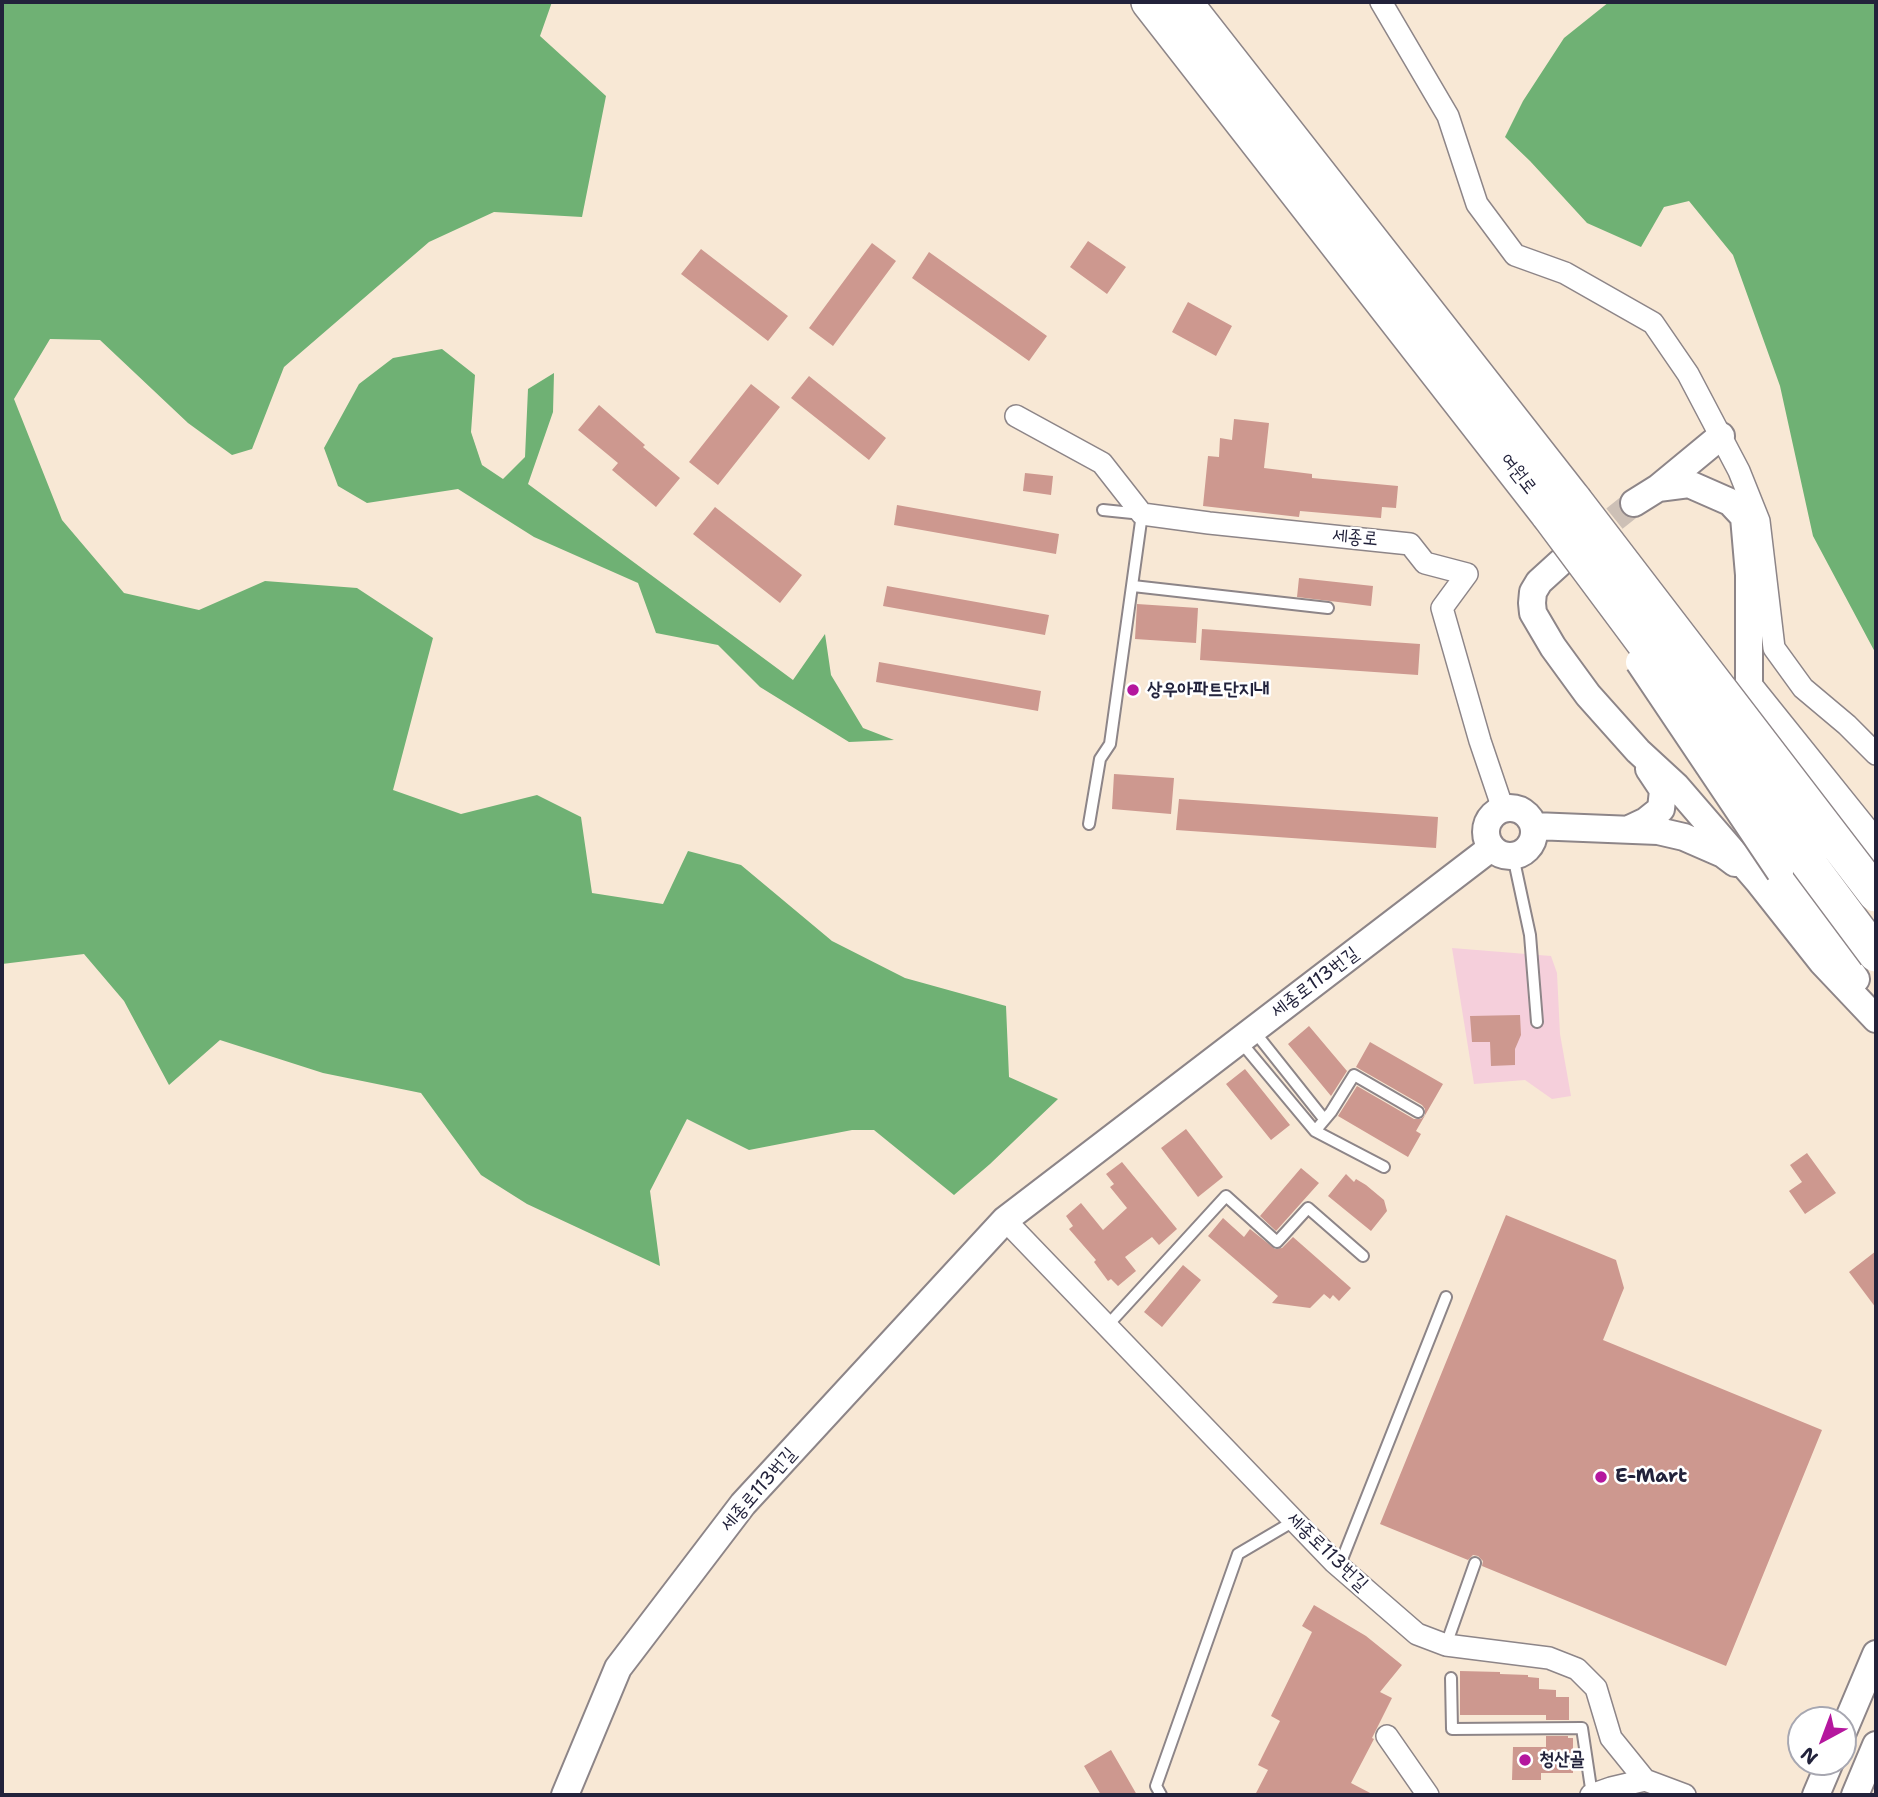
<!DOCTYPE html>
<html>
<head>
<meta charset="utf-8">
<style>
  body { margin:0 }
  #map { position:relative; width:1878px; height:1797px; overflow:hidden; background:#f8e8d5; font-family:"Shantell Sans",sans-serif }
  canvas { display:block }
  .frame { position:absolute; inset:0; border:4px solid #22223b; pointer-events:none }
  .north { position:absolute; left:1787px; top:1706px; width:70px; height:70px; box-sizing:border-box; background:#fff; border:2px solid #a7a7b1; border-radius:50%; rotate:221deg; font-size:19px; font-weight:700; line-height:28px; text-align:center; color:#22223b }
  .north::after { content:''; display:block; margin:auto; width:24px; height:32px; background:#b5179e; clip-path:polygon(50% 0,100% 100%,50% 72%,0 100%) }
</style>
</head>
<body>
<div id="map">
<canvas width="1878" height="1797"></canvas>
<div class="frame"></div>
<div class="north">N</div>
</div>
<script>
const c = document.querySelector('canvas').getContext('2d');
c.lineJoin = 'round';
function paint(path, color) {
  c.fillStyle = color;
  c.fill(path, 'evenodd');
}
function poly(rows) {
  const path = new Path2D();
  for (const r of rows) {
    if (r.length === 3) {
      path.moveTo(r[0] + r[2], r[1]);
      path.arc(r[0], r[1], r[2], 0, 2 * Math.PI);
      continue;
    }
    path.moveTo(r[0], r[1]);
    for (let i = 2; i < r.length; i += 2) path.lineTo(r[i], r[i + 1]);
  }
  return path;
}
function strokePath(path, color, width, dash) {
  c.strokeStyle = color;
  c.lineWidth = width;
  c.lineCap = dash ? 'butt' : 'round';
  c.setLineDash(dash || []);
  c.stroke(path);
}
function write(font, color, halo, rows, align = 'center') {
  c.font = font + ' "Shantell Sans","Poor Story",sans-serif';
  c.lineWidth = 5;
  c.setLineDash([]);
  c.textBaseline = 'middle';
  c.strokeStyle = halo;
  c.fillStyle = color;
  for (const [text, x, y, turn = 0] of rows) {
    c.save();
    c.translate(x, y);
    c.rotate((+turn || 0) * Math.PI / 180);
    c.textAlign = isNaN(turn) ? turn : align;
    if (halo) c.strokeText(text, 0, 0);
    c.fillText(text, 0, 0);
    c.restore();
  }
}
paint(poly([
  [1452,948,1551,956,1557,973,1560,1034,1571,1096,1552,1099,1525,1080,1474,1084]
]), '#f5cfdb');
paint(poly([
  [2,2,552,2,540,36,606,96,582,217,494,212,429,242,284,367,252,449,232,455,188,423,100,340,50,339,14,399,62,520,124,593,199,610,265,581,357,588,433,638,393,790,461,814,537,795,581,817,592,893,663,904,688,851,741,865,832,941,905,978,1006,1006,1009,1077,1058,1099,990,1164,954,1195,874,1130,852,1130,749,1150,687,1119,650,1191,660,1266,527,1204,481,1175,421,1093,323,1073,220,1040,169,1085,124,1001,84,954,2,964],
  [1609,2,1876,2,1876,654,1813,536,1780,386,1733,255,1689,201,1664,207,1641,247,1587,223,1530,161,1505,137,1523,101,1564,38],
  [442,349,475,375,471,432,482,465,503,479,525,457,528,389,554,373,553,412,528,484,793,680,825,634,831,675,863,728,894,740,849,742,760,687,718,645,656,633,638,583,534,537,458,489,367,503,338,486,324,448,359,384,393,358]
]), '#6fb174');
paint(poly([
  [1088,241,1126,267,1107,294,1070,267],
  [872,243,896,261,833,346,809,328],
  [701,249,788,316,768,341,681,274],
  [929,252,1047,336,1029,361,912,278],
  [1188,302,1232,326,1216,356,1172,332],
  [809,376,886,438,869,460,791,398],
  [751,384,780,407,718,485,689,462],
  [599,405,645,445,643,447,680,478,656,507,612,470,618,463,578,430],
  [1234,419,1269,423,1264,468,1312,474,1312,478,1398,486,1396,508,1382,507,1381,518,1300,511,1299,517,1203,506,1208,456,1219,457,1220,438,1232,440],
  [1025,473,1053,476,1051,495,1023,491],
  [897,505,1059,534,1056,554,894,525],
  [715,507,802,575,780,603,693,534],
  [1299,578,1373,586,1371,606,1297,597],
  [887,586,1049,615,1045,635,883,606],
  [1137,604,1198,608,1196,643,1135,639],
  [1202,629,1420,644,1418,675,1200,660],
  [879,662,1041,691,1038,711,876,682],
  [1114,774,1174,778,1171,814,1112,809],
  [1179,799,1438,817,1436,848,1176,830],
  [1520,1015,1521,1035,1515,1049,1515,1065,1491,1066,1490,1042,1472,1042,1470,1016],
  [1309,1026,1347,1071,1331,1096,1288,1044],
  [1370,1042,1443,1084,1416,1131,1421,1134,1408,1157,1338,1116,1357,1086,1414,1119,1421,1119,1425,1115,1425,1109,1422,1105,1356,1067],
  [1245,1069,1290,1125,1271,1140,1226,1084],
  [1186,1129,1223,1177,1198,1197,1161,1148],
  [1807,1153,1836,1193,1805,1214,1789,1191,1802,1182,1790,1165],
  [1122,1162,1177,1229,1159,1245,1152,1237,1125,1257,1136,1271,1118,1286,1111,1279,1108,1281,1094,1262,1096,1260,1069,1229,1073,1226,1066,1216,1081,1203,1103,1230,1127,1208,1110,1187,1114,1184,1106,1174],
  [1301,1168,1319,1183,1276,1231,1260,1216],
  [1346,1174,1354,1182,1356,1179,1366,1185,1384,1200,1387,1211,1371,1231,1328,1196],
  [1506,1215,1616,1260,1624,1288,1603,1340,1822,1430,1726,1666,1482,1566,1483,1561,1478,1556,1473,1555,1468,1560,1380,1524],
  [1223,1218,1244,1237,1250,1229,1275,1249,1282,1248,1293,1237,1351,1288,1339,1301,1333,1295,1330,1299,1324,1294,1310,1308,1272,1303,1278,1296,1208,1236],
  [1876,1251,1876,1308,1849,1272],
  [1183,1265,1201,1280,1162,1327,1144,1312],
  [1314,1605,1366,1636,1402,1665,1380,1692,1392,1698,1372,1738,1374,1739,1351,1783,1374,1795,1255,1795,1268,1770,1258,1765,1280,1721,1271,1716,1312,1632,1302,1626],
  [1460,1671,1500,1672,1500,1674,1528,1675,1528,1677,1539,1678,1539,1689,1556,1690,1556,1697,1569,1697,1569,1720,1546,1720,1546,1715,1460,1715],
  [1546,1736,1568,1736,1568,1738,1573,1738,1573,1773,1541,1773,1541,1780,1512,1780,1513,1747,1546,1747],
  [1111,1750,1137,1795,1101,1795,1084,1766]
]), '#cd988f');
strokePath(poly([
  [1584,543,1634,503]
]), '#cdc0b6', 26, [26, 13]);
const service = poly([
  [1133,586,1328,608],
  [1089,824,1100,759,1110,744,1142,514,1103,510],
  [1513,856,1530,935,1537,1022],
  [1254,1031,1324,1119],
  [1240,1041,1315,1131,1384,1167],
  [1315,1131,1331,1112,1354,1075,1418,1112],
  [1107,1326,1226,1196,1277,1242,1308,1208,1363,1256],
  [1339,1567,1446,1297],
  [1446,1645,1475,1563],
  [1451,1678,1452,1729,1582,1728,1592,1795],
  [1161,1795,1156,1786,1238,1554,1294,1521]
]);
const minor = poly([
  [1381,2,1448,116,1477,204,1515,255,1565,273,1653,323,1688,374,1739,471,1759,521,1774,648,1803,688,1847,725,1876,754],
  [1016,416,1102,463,1142,514,1209,523,1410,544,1425,563,1467,574,1442,608,1480,741,1503,809],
  [1005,1220,1334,1562,1417,1634,1446,1645,1549,1658,1577,1669,1596,1688,1611,1738,1645,1780,1685,1795],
  [1387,1736,1428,1795],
  [1591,1795,1611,1788,1645,1780]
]);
const tertiary = poly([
  [1658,488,1721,436],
  [1634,503,1658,488,1689,484,1730,502,1744,517,1749,575,1749,693],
  [1561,562,1539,582,1533,592,1532,603,1533,613,1553,647,1588,695,1638,751,1676,786,1758,881,1822,962,1876,1019],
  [1510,832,24],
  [1534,826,1658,831,1684,837,1723,854,1735,863],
  [1629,829,1646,821,1661,809,1663,790,1649,769],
  [1780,872,1856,979],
  [1843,1732,1876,1654],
  [565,1795,618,1668,743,1504,1005,1220,1491,848],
  [1816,1795,1830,1762],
  [1855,1795,1876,1745]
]);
const trunk = poly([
  [1149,2,1549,515],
  [1184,2,1574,500],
  [1749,693,1876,851]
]);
strokePath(service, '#8d8588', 14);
strokePath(minor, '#8d8588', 24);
strokePath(tertiary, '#8d8588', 30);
strokePath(trunk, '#8d8588', 38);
strokePath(service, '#fff', 10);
strokePath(minor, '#fff', 21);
strokePath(tertiary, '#fff', 26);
strokePath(trunk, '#fff', 35);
const tertiaryBridge = poly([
  [1639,662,1780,872]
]);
const trunkBridge = poly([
  [1574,500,1876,894],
  [1549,515,1876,954]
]);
strokePath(tertiaryBridge, '#8d8588', 30, []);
strokePath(trunkBridge, '#8d8588', 38, []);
strokePath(tertiaryBridge, '#fff', 26);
strokePath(trunkBridge, '#fff', 35);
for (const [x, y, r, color] of [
  [1133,690,7,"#b5179e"],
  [1601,1477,7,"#b5179e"],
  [1525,1760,7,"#b5179e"]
]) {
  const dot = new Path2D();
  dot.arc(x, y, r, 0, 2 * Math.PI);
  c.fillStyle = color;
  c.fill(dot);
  strokePath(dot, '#fff', 2.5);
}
write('19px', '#22223b', '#fff', [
  ["여원로",1518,474,52],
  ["세종로",1355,538,5],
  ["세종로113번길",1315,983,-37],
  ["세종로113번길",759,1490,-49],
  ["세종로113번길",1327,1552,44]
]);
write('bold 19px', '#22223b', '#fff', [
  ["상우아파트단지내",1147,690],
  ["E-Mart",1615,1477],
  ["청산골",1539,1760]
], 'left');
</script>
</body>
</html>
